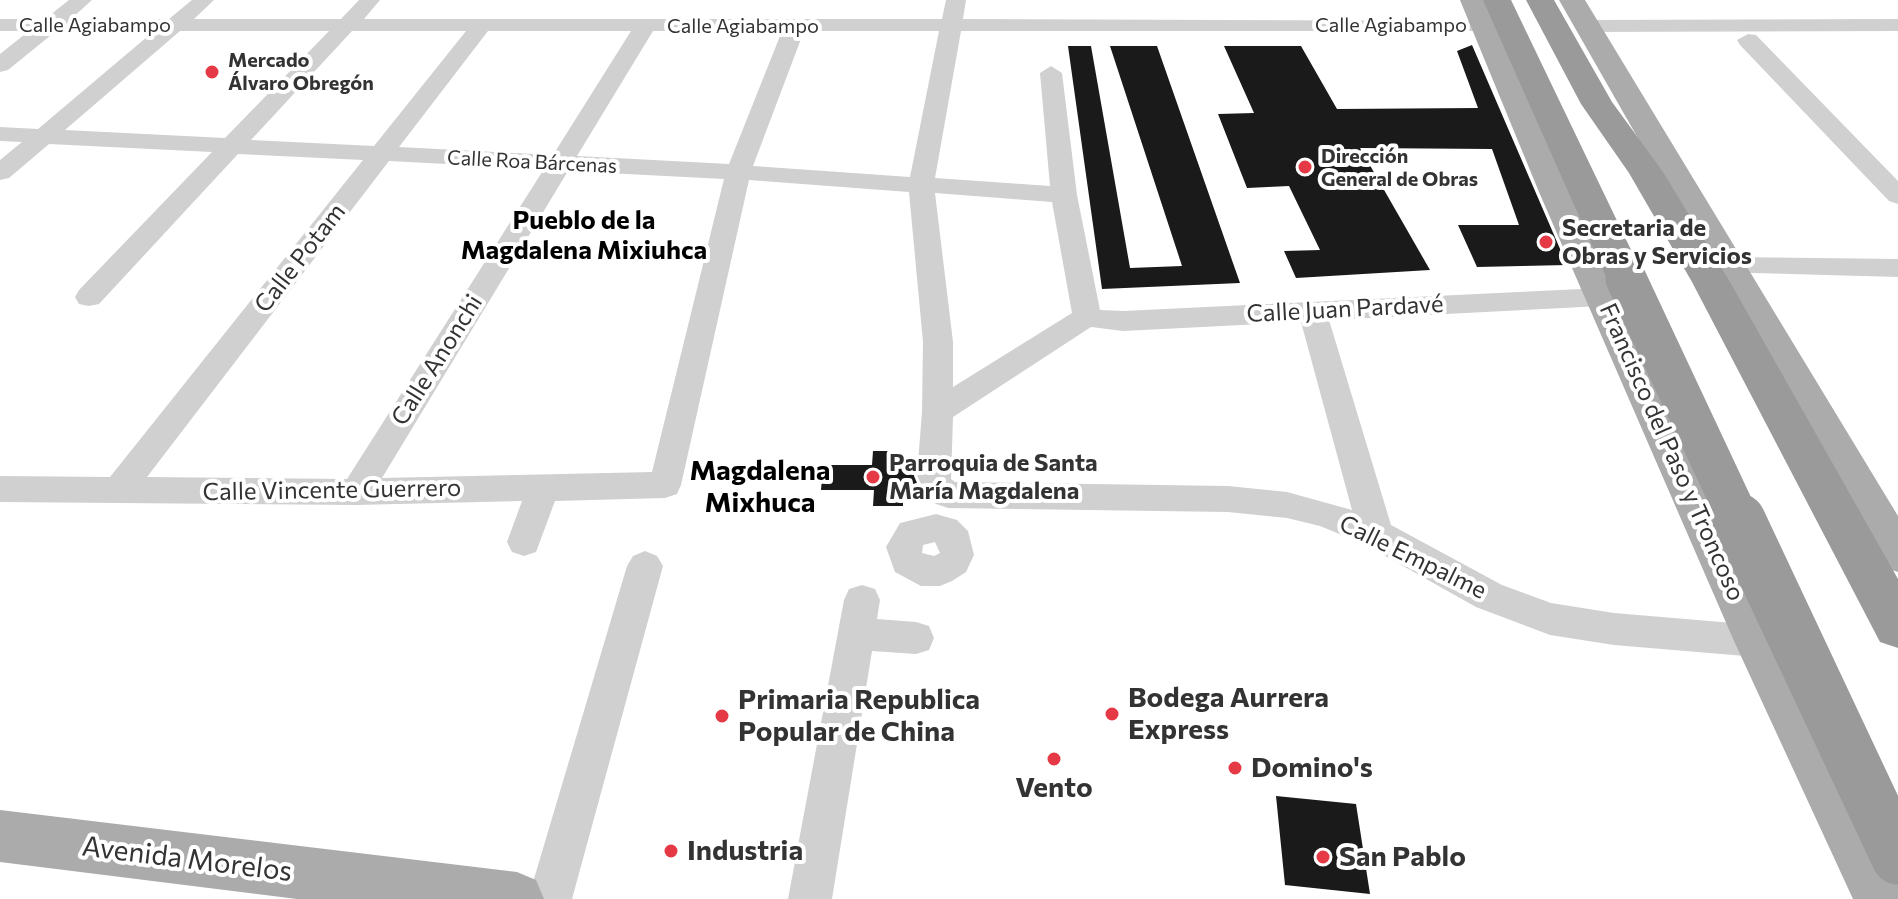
<!DOCTYPE html>
<html>
<head>
<meta charset="utf-8">
<style>
  body { margin:0 }
  canvas { display:block; background:#fff }
</style>
</head>
<body>
<canvas width="1898" height="899"></canvas>
<script>
const c = document.querySelector('canvas').getContext('2d');
c.lineJoin = 'round';
function paint(path, color) {
  c.fillStyle = color;
  c.fill(path, 'evenodd');
}
function poly(rows) {
  const path = new Path2D();
  for (const r of rows) {
    path.moveTo(r[0], r[1]);
    for (let i = 2; i < r.length; i += 2) path.lineTo(r[i], r[i + 1]);
  }
  return path;
}
function strokePath(path, color, width, dash) {
  c.strokeStyle = color;
  c.lineWidth = width;
  c.lineCap = dash ? 'butt' : 'round';
  c.setLineDash(dash || []);
  c.stroke(path);
}
function write(font, color, halo, rows, align = 'center') {
  c.font = font + ' Commissioner,sans-serif';
  c.lineWidth = 8;
  c.setLineDash([]);
  c.textBaseline = 'middle';
  c.strokeStyle = halo;
  c.fillStyle = color;
  for (const [text, x, y, turn = 0] of rows) {
    c.save();
    c.translate(x, y);
    c.rotate((+turn || 0) * Math.PI / 180);
    c.textAlign = isNaN(turn) ? turn : align;
    if (halo) c.strokeText(text, 0, 0);
    c.fillText(text, 0, 0);
    c.restore();
  }
}
paint(poly([
  [1472,45,1567,265,1477,267,1458,225,1519,225,1492,149,1360,148,1430,270,1296,278,1284,251,1320,250,1289,186,1247,188,1218,114,1254,113,1224,46,1301,46,1337,109,1478,108,1457,51],
  [1068,46,1091,46,1130,268,1182,266,1110,46,1157,46,1240,283,1102,289],
  [873,451,903,451,903,465,915,465,914,476,920,490,903,490,903,506,873,506,874,490,821,490,823,465,872,465],
  [1276,796,1356,804,1370,894,1285,885]
]), '#1a1a1a');
paint(poly([
  [69,0,92,0,71,19,169,19,192,0,214,0,194,19,341,19,359,0,380,0,364,19,942,19,946,0,966,0,963,19,1492,21,1496,25,1492,29,1485,31,961,31,935,178,1050,186,1040,73,1051,66,1062,73,1077,195,1100,310,1123,311,1602,288,1612,290,1616,297,1612,304,1602,306,1329,320,1391,525,1502,585,1551,603,1614,613,1757,625,1770,629,1775,641,1770,653,1757,657,1614,645,1550,635,1476,607,1364,544,1320,526,1287,518,1228,512,948,508,936,504,926,496,917,475,922,412,923,342,909,192,749,180,681,485,677,494,665,498,555,501,536,552,524,556,512,552,507,542,522,501,356,505,0,502,0,476,110,477,363,160,238,154,99,304,89,306,79,304,75,297,79,290,212,152,49,144,9,178,0,180,0,160,22,142,0,141,0,127,38,129,154,31,56,31,8,70,0,72,0,54,29,31,0,31,0,19,45,19,69,0],
  [180,31,329,31,225,138,65,130,180,31],
  [352,31,466,31,374,146,251,140,352,31],
  [488,31,631,31,553,155,399,147,488,31],
  [653,31,782,31,729,164,577,156,653,31],
  [804,31,939,31,910,177,753,166,804,31],
  [389,161,544,169,347,479,147,477,389,161],
  [568,171,724,179,652,472,382,478,568,171],
  [935,193,1052,202,1072,313,953,387,953,342,935,193],
  [1301,322,1352,510,1287,492,1228,486,955,482,951,479,953,417,1091,327,1123,331,1301,322],
  [1898,19,1898,31,1587,32,1576,26,1587,20,1898,19],
  [1748,34,1756,35,1898,181,1898,204,1889,201,1740,45,1737,40,1748,34],
  [1729,257,1898,259,1898,277,1719,272,1715,266,1719,260,1729,257],
  [936,514,957,520,968,531,974,555,966,572,952,581,940,586,921,586,895,572,886,547,900,523,936,514],
  [935,542,940,553,934,556,922,553,923,545,935,542],
  [645,551,657,556,663,566,572,899,528,899,627,566,633,556,645,551],
  [862,585,875,589,880,600,877,619,916,622,929,626,934,638,929,650,916,654,872,651,832,899,788,899,844,600,849,589,862,585]
]), '#d0d0d0');
paint(poly([
  [1460,0,1486,0,1571,192,1774,627,1855,783,1898,875,1898,899,1853,899,1734,641,1539,192,1460,0],
  [1559,0,1585,0,1898,516,1898,572,1883,567,1559,0],
  [0,810,517,872,536,880,544,899,297,899,0,862,0,810]
]), '#ababab');
paint(poly([
  [1483,0,1511,0,1645,279,1639,288,1626,292,1613,288,1607,279,1483,0],
  [1526,0,1554,0,1612,102,1663,172,1730,282,1898,579,1898,648,1880,642,1692,282,1629,173,1581,104,1526,0]
]), '#9a9a9a');
strokePath(poly([
  [1626,279,1740,522]
]), '#9a9a9a', 41);
strokePath(poly([
  [1739,520,1898,858]
]), '#9a9a9a', 53);
for (const [x, y, r, color] of [
  [212,72,8,"#e63946"],
  [1305,167,8,"#e63946"],
  [1546,242,8,"#e63946"],
  [873,477,8,"#e63946"],
  [1112,714,8,"#e63946"],
  [722,716,8,"#e63946"],
  [1054,759,8,"#e63946"],
  [1235,768,8,"#e63946"],
  [671,851,8,"#e63946"],
  [1323,857,8,"#e63946"]
]) {
  const dot = new Path2D();
  dot.arc(x, y, r, 0, 2 * Math.PI);
  c.fillStyle = color;
  c.fill(dot);
  strokePath(dot, '#fff', 3);
}
write('20px', '#333', '#fff', [
  ["Calle Agiabampo",95,25],
  ["Calle Agiabampo",1391,25],
  ["Calle Agiabampo",743,26],
  ["Calle Roa Bárcenas",532,162,3]
]);
write('bold 20px', '#333', '#fff', [
  ["Mercado",228,60],
  ["Álvaro Obregón",228,83],
  ["Dirección",1321,156],
  ["General de Obras",1321,179]
], 'left');
write('bold 24px', '#333', '#fff', [
  ["Secretaria de",1562,228],
  ["Obras y Servicios",1562,256],
  ["Parroquia de Santa",889,463],
  ["María Magdalena",889,491]
], 'left');
write('24px', '#333', '#fff', [
  ["Calle Potam",300,258,-52],
  ["Calle Juan Pardavé",1345,309,-3],
  ["Calle Anonchi",437,360,-58],
  ["Francisco del Paso y Troncoso",1672,452,66],
  ["Calle Vincente Guerrero",332,490,-1],
  ["Calle Empalme",1413,557,26]
]);
write('bold 26px', '#000', '#fff', [
  ["Pueblo de la",584,220],
  ["Magdalena Mixiuhca",584,250]
]);
write('bold 28px', '#000', '#fff', [
  ["Magdalena",760,471],
  ["Mixhuca",760,503]
]);
write('bold 28px', '#333', '#fff', [
  ["Bodega Aurrera",1128,698],
  ["Express",1128,730],
  ["Primaria Republica",738,700],
  ["Popular de China",738,732],
  ["Domino's",1251,768],
  ["Vento",1054,788,"center"],
  ["Industria",687,851],
  ["San Pablo",1339,857]
], 'left');
write('28px', '#333', '#fff', [
  ["Avenida Morelos",187,859,7]
]);
</script>
</body>
</html>
